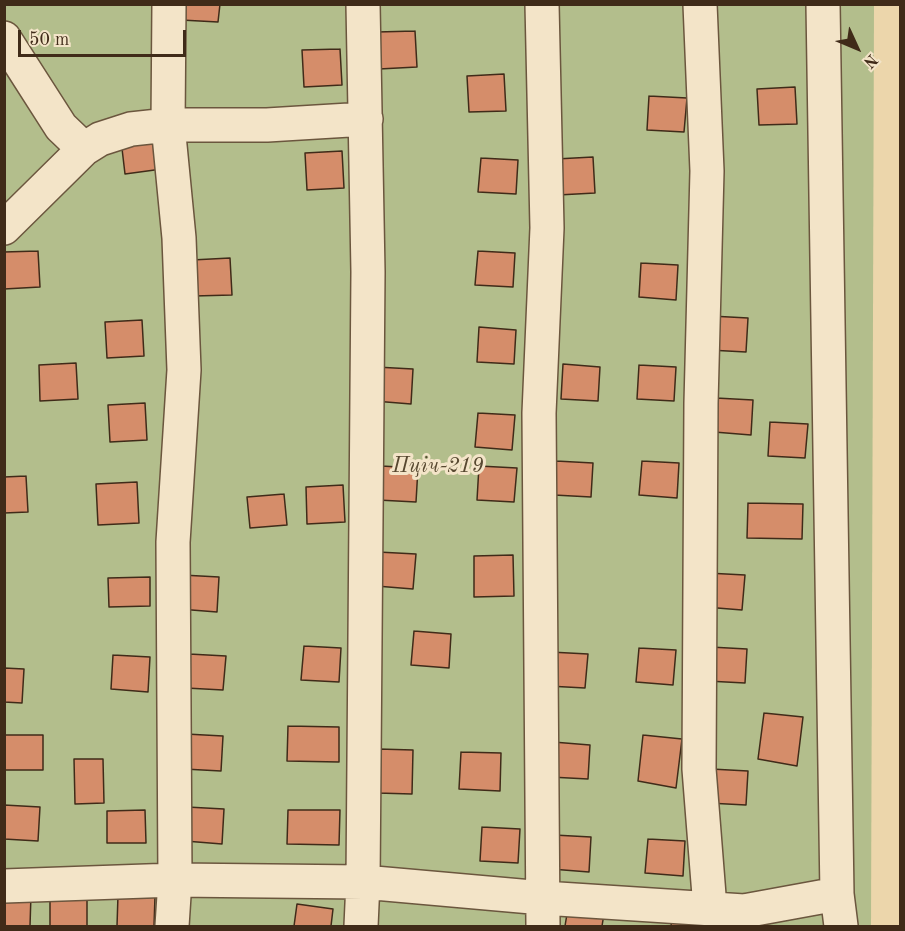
<!DOCTYPE html>
<html>
<head>
<meta charset="utf-8">
<style>
  body { margin:0 }
  #map { position:relative; width:905px; height:931px; overflow:hidden; background:#ecd6ab; font-family:"Old Standard TT",serif }
  canvas { display:block }
  .frame { position:absolute; inset:0; border:6px solid #402b19; pointer-events:none }
  .north { position:absolute; left:827px; top:18px; width:60px; height:60px; -webkit-text-stroke:4px #f3e4c8; paint-order:stroke; rotate:134deg; font-size:16px; font-weight:700; line-height:24px; text-align:center; color:#402b19 }
  .north::after { content:''; display:block; margin:auto; width:21px; height:27px; background:#402b19; clip-path:polygon(50% 0,100% 100%,50% 72%,0 100%) }
  .scale { position:absolute; left:18px; top:30px; width:168px; height:27px; box-sizing:border-box; border:3px solid #402b19; border-top:0; padding-left:8px; font-size:18px; line-height:21px; white-space:nowrap; color:#402b19; -webkit-text-stroke:4px #f3e4c8; paint-order:stroke }
</style>
</head>
<body>
<div id="map">
<canvas width="905" height="931"></canvas>
<div class="frame"></div>
<div class="north">N</div>
<div class="scale">50 m</div>
</div>
<script>
const c = document.querySelector('canvas').getContext('2d');
c.lineJoin = 'round';
function paint(path, color) {
  c.fillStyle = color;
  c.fill(path, 'evenodd');
}
function poly(rows) {
  const path = new Path2D();
  for (const r of rows) {
    path.moveTo(r[0], r[1]);
    for (let i = 2; i < r.length; i += 2) path.lineTo(r[i], r[i + 1]);
  }
  return path;
}
function strokePath(path, color, width, dash) {
  c.strokeStyle = color;
  c.lineWidth = width;
  c.lineCap = dash ? 'butt' : 'round';
  c.setLineDash(dash || []);
  c.stroke(path);
}
function write(font, color, halo, rows, align = 'center') {
  c.font = font + ' "Old Standard TT",serif';
  c.lineWidth = 6;
  c.setLineDash([]);
  c.textBaseline = 'middle';
  c.strokeStyle = halo;
  c.fillStyle = color;
  for (const [text, x, y, turn = 0] of rows) {
    c.save();
    c.translate(x, y);
    c.rotate((+turn || 0) * Math.PI / 180);
    c.textAlign = isNaN(turn) ? turn : align;
    if (halo) c.strokeText(text, 0, 0);
    c.fillText(text, 0, 0);
    c.restore();
  }
}
paint(poly([
  [5,5,874,5,871,926,5,926]
]), '#b3be8c');
const building = poly([
  [182,4,220,4,218,22,181,20,182,4],
  [415,31,417,67,379,69,377,32,415,31],
  [340,49,342,85,304,87,302,50,340,49],
  [504,74,506,111,469,112,467,76,504,74],
  [795,87,797,124,759,125,757,89,795,87],
  [649,96,687,98,684,132,647,130,649,96],
  [158,135,162,169,125,174,121,140,158,135],
  [342,151,344,188,307,190,305,153,342,151],
  [593,157,595,193,558,195,556,159,593,157],
  [481,158,518,160,516,194,478,192,481,158],
  [38,251,40,287,4,289,4,252,38,251],
  [478,251,515,253,513,287,475,285,478,251],
  [230,258,232,295,194,296,192,260,230,258],
  [641,263,678,265,676,300,639,297,641,263],
  [711,316,748,318,746,352,709,350,711,316],
  [142,320,144,356,107,358,105,322,142,320],
  [479,327,516,330,514,364,477,362,479,327],
  [76,363,78,399,40,401,39,365,76,363],
  [563,364,600,367,598,401,561,399,563,364],
  [639,365,676,367,674,401,637,399,639,365],
  [376,367,413,369,411,404,374,401,376,367],
  [716,398,753,400,751,435,714,432,716,398],
  [145,403,147,440,110,442,108,405,145,403],
  [478,413,515,415,512,450,475,447,478,413],
  [770,422,808,424,805,458,768,456,770,422],
  [556,461,593,463,591,497,554,495,556,461],
  [642,461,679,463,677,498,639,495,642,461],
  [381,466,418,468,416,502,378,500,381,466],
  [479,466,517,468,514,502,477,500,479,466],
  [26,476,28,512,4,513,4,477,26,476],
  [137,482,139,523,98,525,96,484,137,482],
  [343,485,345,522,307,524,306,487,343,485],
  [284,494,287,525,250,528,247,497,284,494],
  [748,503,803,504,802,539,747,538,748,503],
  [378,552,416,554,413,589,376,586,378,552],
  [513,555,514,596,474,597,474,556,513,555],
  [707,573,745,575,742,610,705,607,707,573],
  [182,575,219,577,217,612,179,609,182,575],
  [150,577,150,606,109,607,108,578,150,577],
  [414,631,451,634,449,668,411,665,414,631],
  [304,646,341,648,339,682,301,680,304,646],
  [710,647,747,649,745,683,707,681,710,647],
  [639,648,676,650,673,685,636,682,639,648],
  [550,652,588,654,585,688,548,686,550,652],
  [189,654,226,656,223,690,186,688,189,654],
  [113,655,150,657,148,692,111,689,113,655],
  [4,668,24,669,22,703,4,702,4,668],
  [764,713,803,717,797,766,758,759,764,713],
  [288,726,339,727,339,762,287,761,288,726],
  [186,734,223,736,221,771,184,769,186,734],
  [4,735,43,735,43,770,4,770,4,735],
  [643,735,682,739,676,788,638,781,643,735],
  [553,742,590,745,588,779,550,777,553,742],
  [378,749,413,750,412,794,377,793,378,749],
  [461,752,501,753,500,791,459,789,461,752],
  [74,759,103,759,104,803,75,804,74,759],
  [711,769,748,771,746,805,708,803,711,769],
  [4,805,40,807,38,841,4,839,4,805],
  [187,807,224,809,222,844,185,841,187,807],
  [145,810,146,843,107,843,107,811,145,810],
  [288,810,340,810,339,845,287,844,288,810],
  [482,827,520,829,518,863,480,861,482,827],
  [554,835,591,837,589,872,551,869,554,835],
  [648,839,685,841,683,876,645,873,648,839],
  [4,894,31,894,30,926,4,926,4,894],
  [118,895,155,896,154,926,117,926,118,895],
  [50,897,87,898,87,926,50,926,50,897],
  [297,904,333,909,331,926,294,926,297,904],
  [568,908,604,914,602,926,565,926,568,908],
  [672,918,708,923,708,926,671,926,672,918]
]);
paint(building, '#d58d6a');
strokePath(building, '#402b19', 1.5);
const minor = poly([
  [169,4,168,125,179,238,184,370,173,542,175,880,172,926],
  [542,4,547,228,539,413,543,926],
  [700,4,707,171,701,403,699,769,710,908],
  [823,4,837,894,841,926],
  [4,38,61,127,84,149],
  [4,228,84,149,100,139,131,129,168,125,267,125,366,119],
  [4,886,175,880,363,882,543,898,744,911,837,894],
  [361,926,363,882,368,272,363,4]
]);
strokePath(minor, '#6b563e', 36);
strokePath(minor, '#f3e4c8', 33);
write('italic 21px', '#574830', '#f3e4c8', [
  ["Пціч-219",438,466]
]);
</script>
</body>
</html>
